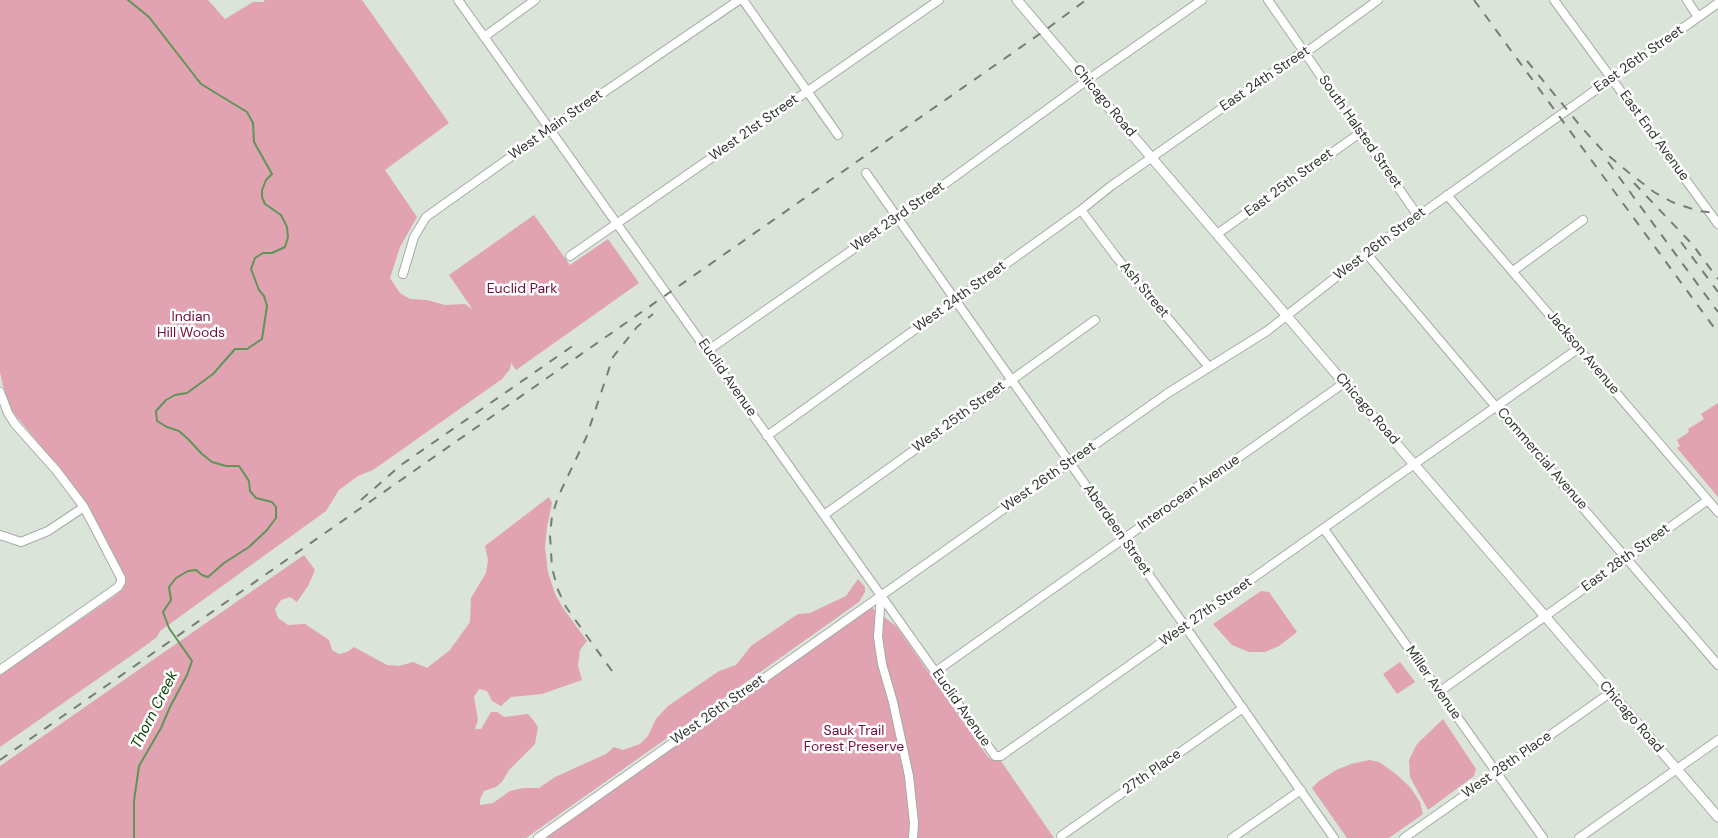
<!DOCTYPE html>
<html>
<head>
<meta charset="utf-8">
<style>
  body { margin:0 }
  canvas { display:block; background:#dae4d9 }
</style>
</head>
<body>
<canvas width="1718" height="838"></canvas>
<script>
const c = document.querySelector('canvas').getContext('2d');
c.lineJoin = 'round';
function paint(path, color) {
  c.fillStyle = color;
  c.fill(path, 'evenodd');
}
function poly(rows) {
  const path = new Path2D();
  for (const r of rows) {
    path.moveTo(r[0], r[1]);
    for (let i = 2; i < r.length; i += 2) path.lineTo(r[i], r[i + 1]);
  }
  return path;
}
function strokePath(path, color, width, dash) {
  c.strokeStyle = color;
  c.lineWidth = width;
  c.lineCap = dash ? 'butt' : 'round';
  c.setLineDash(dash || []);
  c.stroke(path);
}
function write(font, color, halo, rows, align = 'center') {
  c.font = font + ' "DM Sans",sans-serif';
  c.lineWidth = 5;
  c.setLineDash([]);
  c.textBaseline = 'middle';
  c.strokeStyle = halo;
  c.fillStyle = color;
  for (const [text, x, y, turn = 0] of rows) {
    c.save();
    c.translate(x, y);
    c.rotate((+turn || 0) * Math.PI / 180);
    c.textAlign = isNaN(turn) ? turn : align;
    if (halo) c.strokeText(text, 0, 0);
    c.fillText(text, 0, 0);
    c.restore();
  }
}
paint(poly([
  [0,0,208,0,225,19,253,2,263,2,265,0,362,0,449,123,385,170,417,217,400,247,390,278,400,293,410,299,427,300,445,305,465,304,473,310,449,275,534,215,570,265,608,239,639,283,516,370,511,363,510,369,502,379,373,470,358,476,339,490,326,511,160,631,157,637,145,646,0,747,0,675,116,595,123,589,124,574,92,513,82,496,12,411,3,386,0,372],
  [1718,403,1718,497,1677,448,1680,446,1677,440,1689,432,1688,429,1704,419,1701,414],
  [549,497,552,503,547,527,545,547,548,572,555,594,563,608,587,641,580,650,578,666,582,680,542,694,511,697,501,706,492,701,487,691,479,689,474,697,478,720,475,729,481,729,491,712,497,712,504,717,528,714,534,721,538,727,535,744,509,770,502,782,496,787,484,791,480,799,480,805,493,803,510,791,523,788,539,788,555,777,606,754,614,747,623,750,640,744,648,736,656,719,668,706,719,671,736,665,751,646,798,614,810,613,846,596,858,579,865,587,865,592,859,602,526,838,0,838,0,766,304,555,315,570,308,586,297,602,290,597,281,600,275,609,278,618,288,625,305,624,329,640,332,650,339,654,347,652,354,647,387,665,399,666,413,662,427,668,450,650,470,622,471,598,486,573,488,560,485,546],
  [1261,591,1269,592,1297,632,1279,646,1265,652,1249,652,1232,645,1213,624],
  [871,607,896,626,988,757,992,760,1001,761,1054,838,544,838],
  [1400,662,1415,682,1397,694,1383,674],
  [1443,719,1476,769,1474,776,1428,810,1410,777,1409,760,1417,744],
  [1369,760,1379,762,1396,774,1410,787,1420,802,1423,814,1389,838,1347,838,1312,788,1319,781,1336,770,1351,764]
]), '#e1a3b2');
strokePath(poly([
  [128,0,149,17,201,84,247,112,253,123,254,142,272,174,266,180,262,190,262,197,265,204,281,215,287,227,288,237,285,247,272,253,263,253,255,258,251,269,259,290,264,296,267,306,262,339,247,349,235,349,213,374,187,393,175,395,166,400,156,411,157,421,167,427,179,431,188,439,202,454,212,462,226,466,239,466,249,481,250,491,256,498,272,502,276,507,276,518,267,530,249,547,224,563,208,577,202,575,196,570,188,571,176,578,169,587,171,600,163,612,169,628,192,661,187,675,170,707,161,728,139,766,134,801,134,838]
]), '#5f9557', 2);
const minor = poly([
  [458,0,995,756,1001,756,1005,753,1579,348],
  [743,0,838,135],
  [1268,0,1418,216],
  [1554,0,1718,224],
  [1687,0,1698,17],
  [484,37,535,0],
  [866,173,1334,838],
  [1447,195,1718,512],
  [1081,210,1117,258,1209,367],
  [1217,234,1360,133],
  [1366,253,1496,407,1718,665],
  [570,256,939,0],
  [1513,271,1583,220],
  [403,274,414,237,426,217,550,129,739,0],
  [707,351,898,218,1086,81,1202,0],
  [0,392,8,413,15,424,56,470,84,507,121,578,121,582,118,587,0,670],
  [767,436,1081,210,1111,186,1295,57,1312,48,1378,0],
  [824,515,1095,320],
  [1324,529,1543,838],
  [0,535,21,542,48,531,84,507],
  [881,595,878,637,882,664,893,702,909,776,914,823,913,838],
  [935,672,1344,383],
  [1439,692,1708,500],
  [1061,836,1243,708],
  [538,838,1168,393,1267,331,1376,246,1718,3],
  [1232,838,1301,790],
  [1404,838,1610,693],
  [1579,838,1718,740]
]);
const major = poly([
  [1017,0,1344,383,1718,817]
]);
strokePath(minor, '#a3aca2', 10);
strokePath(major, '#a3aca2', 11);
strokePath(minor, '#fff', 8);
strokePath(major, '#fff', 9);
strokePath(poly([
  [1474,0,1718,333],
  [1527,61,1582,128,1603,151,1628,172,1654,192,1672,202,1698,211,1718,213],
  [1608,162,1718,312],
  [1634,183,1692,244,1718,279],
  [1681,242,1718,292],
  [361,500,401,465,574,345],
  [612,671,566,607,558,590,552,568,550,535,552,516,558,497,586,438,613,357,637,327,653,314],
  [0,760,1044,31,1086,0]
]), '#767d75', 2, [9, 9]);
write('14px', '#323631', '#fff', [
  ["East 26th Street",1639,59,-35],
  ["East 24th Street",1265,79,-34],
  ["Chicago Road",1104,101,50],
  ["West Main Street",556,125,-35],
  ["West 21st Street",754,128,-35],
  ["South Halsted Street",1360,132,55],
  ["East End Avenue",1654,136,54],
  ["East 25th Street",1289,183,-36],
  ["West 23rd Street",898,217,-35],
  ["West 26th Street",1380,244,-37],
  ["Ash Street",1144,290,50],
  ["West 24th Street",960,297,-36],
  ["Jackson Avenue",1583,353,50],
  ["Euclid Avenue",727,378,55],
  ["Chicago Road",1367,409,49],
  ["West 25th Street",959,417,-36],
  ["Commercial Avenue",1542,459,49],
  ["West 26th Street",1049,477,-35],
  ["Interocean Avenue",1189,493,-35],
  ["Aberdeen Street",1117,530,55],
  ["East 28th Street",1626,558,-36],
  ["West 27th Street",1206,612,-35],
  ["Miller Avenue",1433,683,55],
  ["Euclid Avenue",961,708,55],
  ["West 26th Street",718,710,-35],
  ["Chicago Road",1631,717,49],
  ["West 28th Place",1507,765,-35],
  ["27th Place",1152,772,-35]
]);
write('14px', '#730c38', '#fff', [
  ["Euclid Park",522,289],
  ["Indian",191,317],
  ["Hill Woods",191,333],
  ["Sauk Trail",854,731],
  ["Forest Preserve",854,747]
]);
write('italic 15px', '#064200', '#fff', [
  ["Thorn Creek",155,710,-63]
]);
</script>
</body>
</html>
